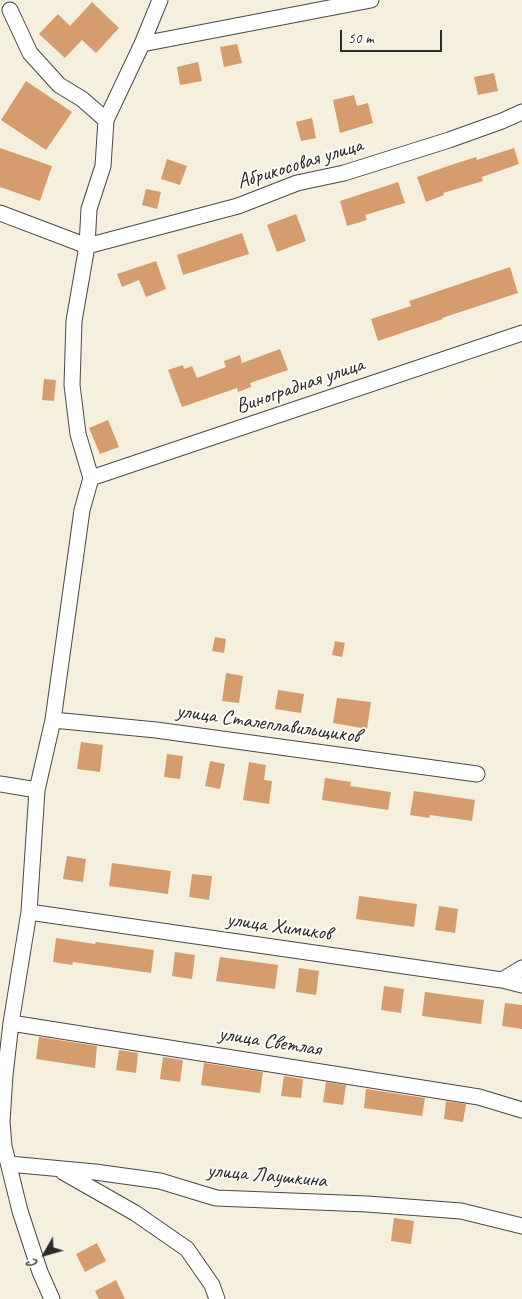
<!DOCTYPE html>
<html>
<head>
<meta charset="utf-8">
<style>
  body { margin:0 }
  #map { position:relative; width:522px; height:1299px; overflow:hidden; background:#f5efdd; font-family:Caveat,sans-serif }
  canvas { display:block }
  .north { position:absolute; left:20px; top:1229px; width:50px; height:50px; -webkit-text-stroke:4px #fdfcf7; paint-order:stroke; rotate:232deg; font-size:14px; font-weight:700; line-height:20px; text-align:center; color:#2b2b2b }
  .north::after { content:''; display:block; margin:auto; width:18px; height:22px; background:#2b2b2b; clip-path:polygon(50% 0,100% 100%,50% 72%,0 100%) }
  .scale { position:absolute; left:340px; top:30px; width:102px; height:22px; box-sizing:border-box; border:2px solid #2b2b2b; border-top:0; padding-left:6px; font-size:15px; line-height:18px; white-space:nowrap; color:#2b2b2b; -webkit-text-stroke:4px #fdfcf7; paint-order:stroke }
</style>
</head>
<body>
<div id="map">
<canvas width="522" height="1299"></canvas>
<div class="north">С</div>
<div class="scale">50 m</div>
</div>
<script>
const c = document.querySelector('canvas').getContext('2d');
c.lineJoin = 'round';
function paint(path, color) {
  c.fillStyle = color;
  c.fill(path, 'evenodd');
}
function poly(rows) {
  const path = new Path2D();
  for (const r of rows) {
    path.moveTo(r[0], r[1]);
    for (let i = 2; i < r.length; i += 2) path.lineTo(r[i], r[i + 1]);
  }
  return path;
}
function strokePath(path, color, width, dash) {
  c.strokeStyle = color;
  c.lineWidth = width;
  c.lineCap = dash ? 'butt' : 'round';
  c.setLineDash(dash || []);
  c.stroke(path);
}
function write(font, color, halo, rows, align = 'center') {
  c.font = font + ' Caveat,sans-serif';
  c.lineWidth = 4;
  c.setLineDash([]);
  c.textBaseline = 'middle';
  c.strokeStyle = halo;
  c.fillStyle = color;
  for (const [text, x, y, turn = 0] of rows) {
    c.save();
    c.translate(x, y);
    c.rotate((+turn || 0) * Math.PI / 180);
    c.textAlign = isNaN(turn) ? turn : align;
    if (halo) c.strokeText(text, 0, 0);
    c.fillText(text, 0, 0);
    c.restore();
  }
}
paint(poly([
  [92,2,119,28,96,53,82,40,65,58,39,34,58,14,70,26],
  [237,44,242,63,224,67,220,47],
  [198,62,202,81,180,85,177,67],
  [494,73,498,91,478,95,474,77],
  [26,81,72,112,46,150,1,120],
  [354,95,357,106,368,103,373,123,340,133,333,100],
  [312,118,316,138,301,141,296,122],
  [0,148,52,166,40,201,0,187],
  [514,148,519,164,482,177,483,181,443,193,444,195,426,202,417,177,448,166,476,157,477,160],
  [167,159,187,166,180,185,161,179],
  [398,182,405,203,365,215,367,220,347,226,340,201],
  [146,189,161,192,157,209,142,205],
  [296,214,306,241,277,252,267,225],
  [242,233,249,254,183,275,177,255],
  [156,261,166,289,146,297,139,280,122,287,117,274],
  [510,267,518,293,442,318,443,319,378,341,371,319,411,306,409,301],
  [280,349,288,370,250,383,251,387,238,392,237,388,182,407,168,370,183,365,184,369,192,366,197,378,226,367,224,361,240,355,242,363],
  [44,379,56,380,54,401,42,400],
  [108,420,119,447,100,454,89,428],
  [215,637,226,639,224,653,212,651],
  [335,641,345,643,342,657,332,655],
  [226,673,243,676,239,703,222,701],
  [278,690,304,694,301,713,275,709],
  [337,698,371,702,367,729,333,723],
  [81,742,103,745,100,772,77,769],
  [167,754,183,756,180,779,164,777],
  [210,761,225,764,220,789,205,786],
  [249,762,266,765,264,780,272,781,269,804,243,800],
  [325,778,351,782,350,786,391,792,388,810,322,800],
  [414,791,475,800,472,821,430,815,429,818,410,815],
  [67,856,86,859,83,882,63,879],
  [112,863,171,871,168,894,109,886],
  [192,874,212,876,209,900,189,897],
  [359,896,417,904,414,927,356,919],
  [439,906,458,909,455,933,435,930],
  [56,938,95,944,96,942,154,950,151,973,73,962,72,965,53,962],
  [175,952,195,955,192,979,172,976],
  [220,957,278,965,275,989,216,981],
  [299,968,319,971,316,995,296,992],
  [384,986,404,989,401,1013,381,1010],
  [425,992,484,1000,481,1024,422,1016],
  [505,1003,522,1005,522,1029,502,1026],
  [39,1037,97,1046,95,1068,36,1059],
  [119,1050,138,1053,136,1073,116,1070],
  [163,1057,183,1060,180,1082,160,1079],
  [204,1063,263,1072,260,1093,201,1085],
  [284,1076,303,1079,301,1098,281,1096],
  [326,1082,346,1085,343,1105,323,1102],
  [366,1089,425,1098,422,1116,364,1108],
  [446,1101,466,1104,463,1122,444,1119],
  [394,1218,414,1221,411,1244,391,1241],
  [97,1243,106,1261,85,1272,76,1254],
  [116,1280,125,1299,99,1299,95,1291]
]), '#d59d6e');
const minor = poly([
  [10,10,30,53,59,85,82,99,106,120],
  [142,44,371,0],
  [0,213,87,246,238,206,297,183,344,173,449,140,502,121,522,112],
  [91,478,522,333],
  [53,720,156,730,477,774],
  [0,784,37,790],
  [29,912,502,980,522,985],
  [502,980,522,968],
  [11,1023,479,1097,522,1110],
  [9,1164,95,1172,160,1181,216,1198,367,1204,461,1211,522,1226],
  [63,1172,135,1213,187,1249,212,1285,217,1299],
  [52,1299,40,1272,20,1211,4,1146,2,1122,5,1075,11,1023,29,912,37,790,53,720,82,510,91,478,78,434,72,385,74,321,87,246,89,209,103,166,106,120,142,44,160,0]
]);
strokePath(minor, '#494846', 17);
strokePath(minor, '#fff', 15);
write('21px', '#2b2b2b', '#fdfcf7', [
  ["Абрикосовая улица",300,164,-17],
  ["Виноградная улица",300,386,-19],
  ["улица Сталеплавильщиков",268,724,8],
  ["улица Химиков",279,927,8],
  ["улица Светлая",270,1042,9],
  ["улица Лаушкина",267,1176,5]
]);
</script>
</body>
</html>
